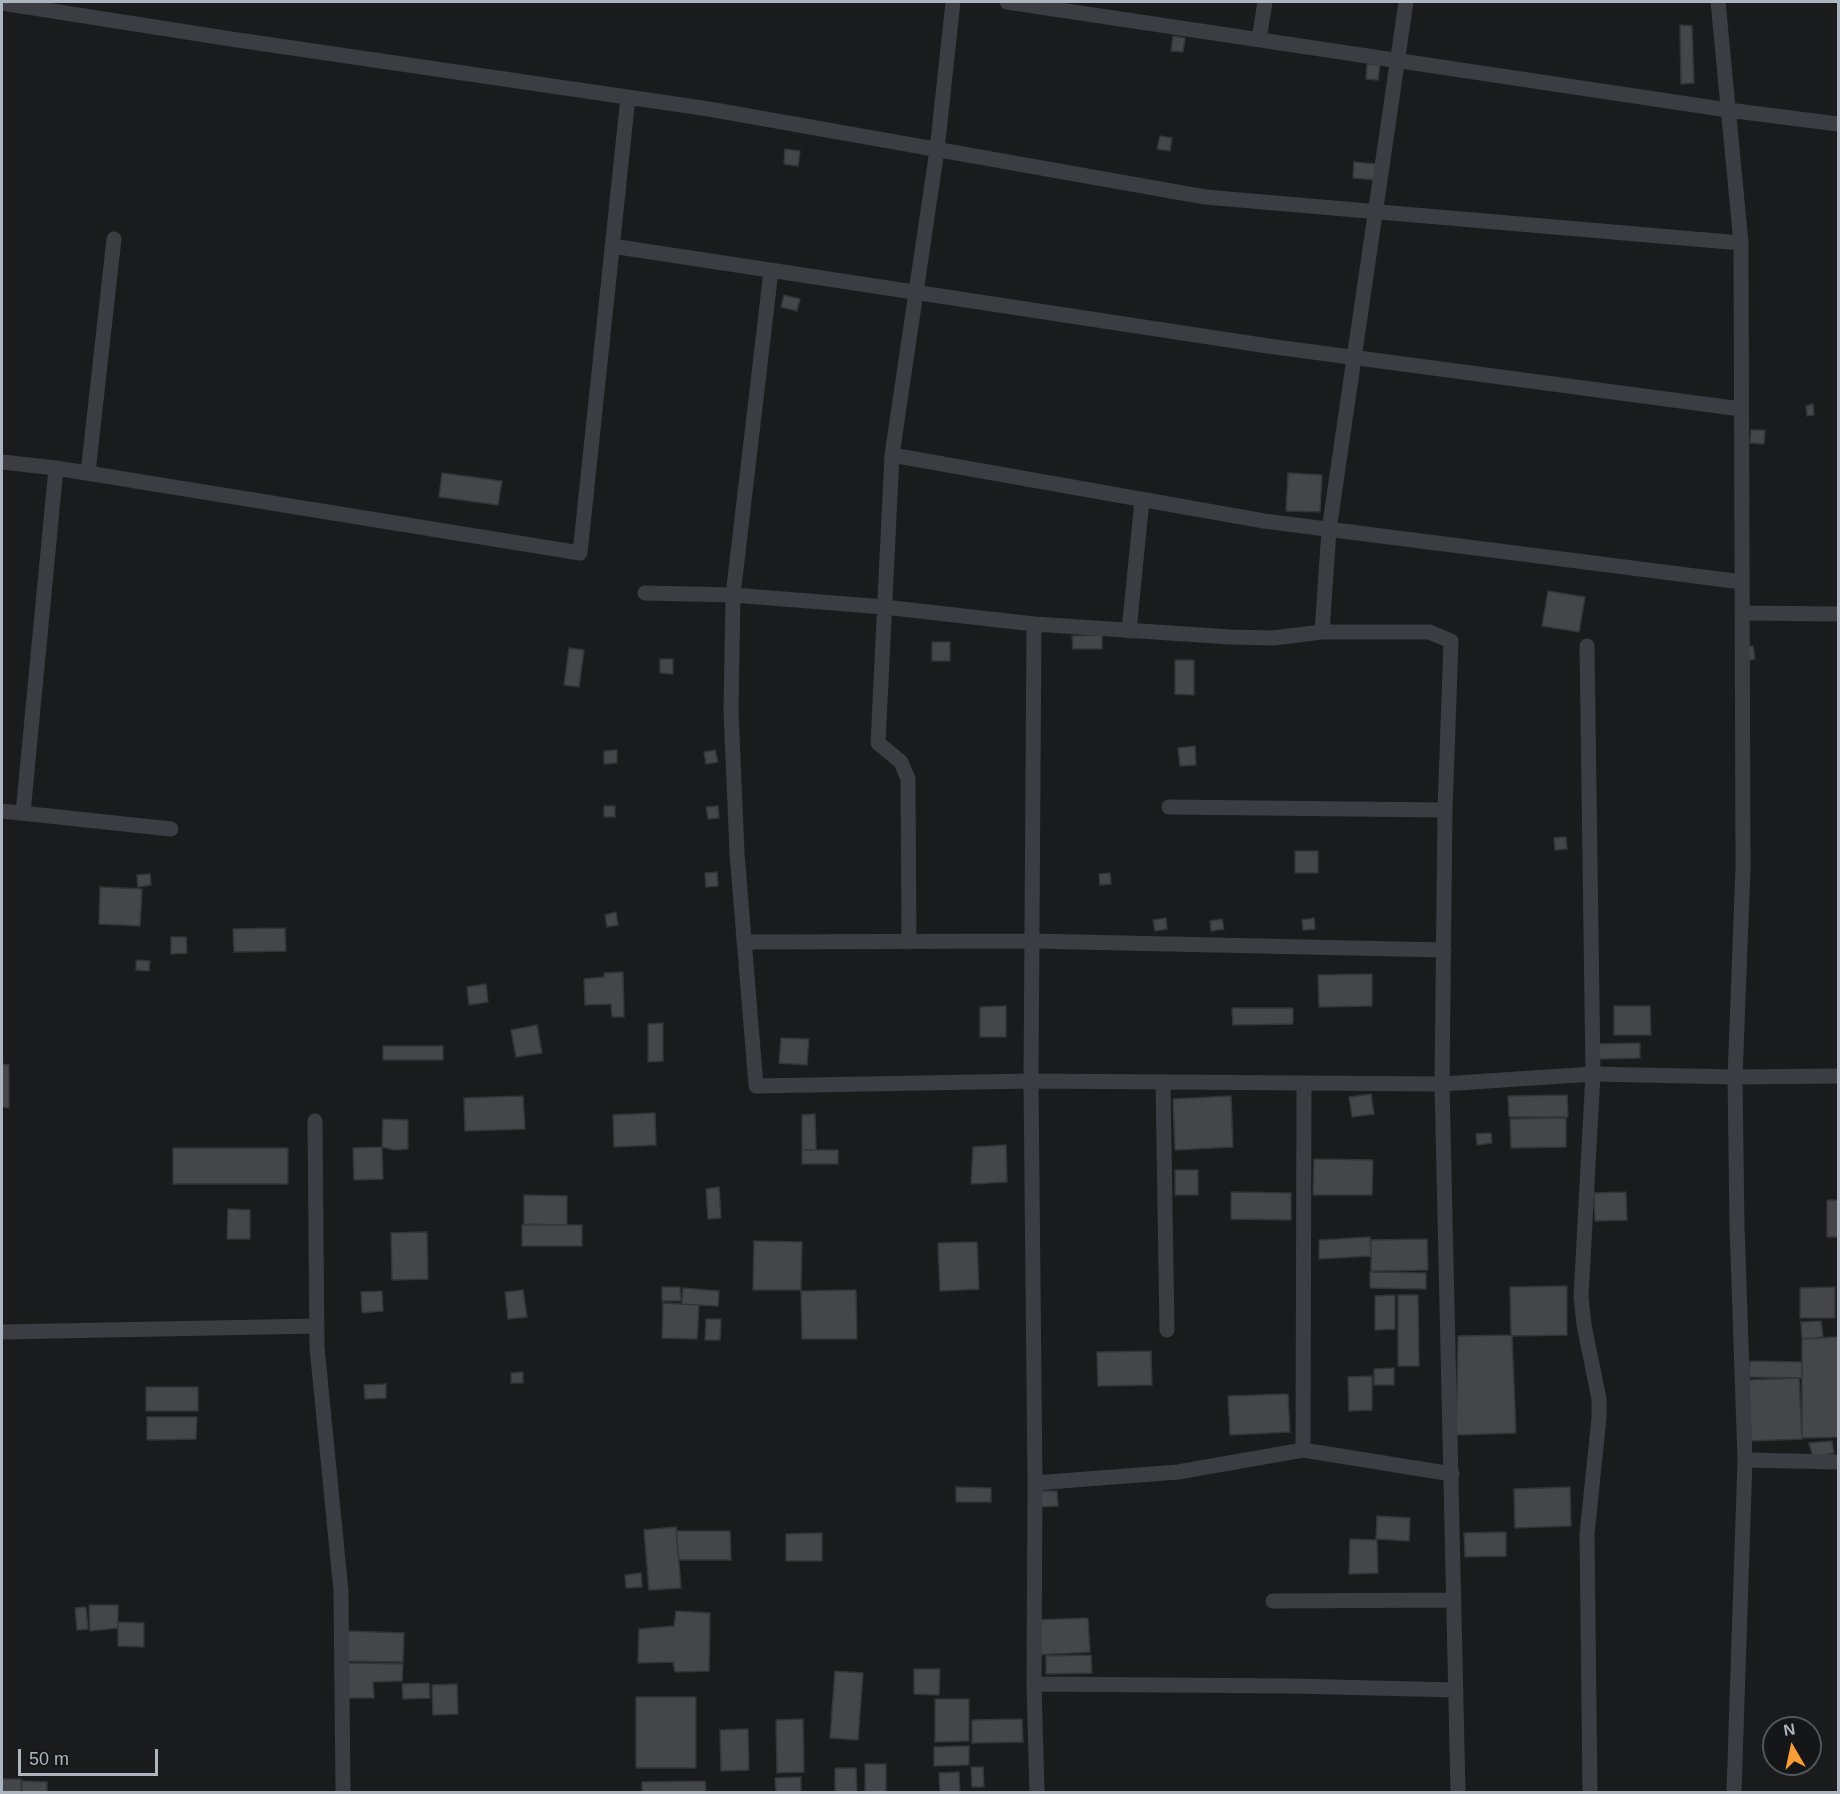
<!DOCTYPE html>
<html>
<head>
<meta charset="utf-8">
<style>
  body { margin:0 }
  #map { position:relative; width:1840px; height:1794px; overflow:hidden; background:#1a1b1d; font-family:Arial,sans-serif }
  canvas { display:block }
  .frame { position:absolute; inset:0; border:3px solid #adb4bd; pointer-events:none }
  .north { position:absolute; left:1762px; top:1716px; width:60px; height:60px; box-sizing:border-box; background:#151618; border:2px solid #52555a; border-radius:50%; rotate:351deg; font-size:16px; font-weight:700; line-height:24px; text-align:center; color:#adb4bd }
  .north::after { content:''; display:block; margin:auto; width:21px; height:27px; background:#f99d36; clip-path:polygon(50% 0,100% 100%,50% 72%,0 100%) }
  .scale { position:absolute; left:18px; top:1749px; width:140px; height:27px; box-sizing:border-box; border:3px solid #adb4bd; border-top:0; padding-left:8px; font-size:18px; line-height:21px; white-space:nowrap; color:#adb4bd; -webkit-text-stroke:4px #151618; paint-order:stroke }
</style>
</head>
<body>
<div id="map">
<canvas width="1840" height="1794"></canvas>
<div class="frame"></div>
<div class="north">N</div>
<div class="scale">50 m</div>
</div>
<script>
const c = document.querySelector('canvas').getContext('2d');
c.lineJoin = 'round';
function paint(path, color) {
  c.fillStyle = color;
  c.fill(path, 'evenodd');
}
function poly(rows) {
  const path = new Path2D();
  for (const r of rows) {
    path.moveTo(r[0], r[1]);
    for (let i = 2; i < r.length; i += 2) path.lineTo(r[i], r[i + 1]);
  }
  return path;
}
function strokePath(path, color, width, dash) {
  c.strokeStyle = color;
  c.lineWidth = width;
  c.lineCap = dash ? 'butt' : 'round';
  c.setLineDash(dash || []);
  c.stroke(path);
}
const building = poly([
  [1680,25,1692,26,1694,83,1681,84,1680,25],
  [1173,36,1185,38,1183,52,1171,51,1173,36],
  [1367,64,1380,65,1378,80,1366,79,1367,64],
  [1160,136,1172,138,1170,151,1157,149,1160,136],
  [785,149,800,151,798,166,784,164,785,149],
  [1354,162,1377,164,1376,180,1353,178,1354,162],
  [784,295,800,299,797,311,781,307,784,295],
  [1813,404,1814,415,1807,416,1806,406,1813,404],
  [1751,430,1765,430,1764,444,1750,443,1751,430],
  [442,473,502,481,498,505,439,497,442,473],
  [1288,473,1322,475,1320,512,1286,511,1288,473],
  [1548,591,1585,597,1579,632,1542,626,1548,591],
  [1102,635,1102,649,1073,649,1072,636,1102,635],
  [932,642,950,642,950,661,932,661,932,642],
  [1753,646,1755,659,1744,661,1742,647,1753,646],
  [569,648,584,650,579,687,564,685,569,648],
  [660,659,673,659,673,674,660,673,660,659],
  [1175,660,1194,660,1194,695,1175,694,1175,660],
  [1195,746,1196,765,1180,766,1178,748,1195,746],
  [617,750,617,763,604,764,604,751,617,750],
  [715,750,718,762,706,764,704,752,715,750],
  [604,806,615,806,615,817,604,817,604,806],
  [718,806,719,818,708,819,706,807,718,806],
  [1566,837,1567,849,1555,850,1554,838,1566,837],
  [1295,851,1318,851,1318,873,1295,873,1295,851],
  [717,872,718,886,706,887,705,873,717,872],
  [1110,873,1111,884,1100,885,1099,874,1110,873],
  [150,874,151,885,138,887,137,875,150,874],
  [100,887,142,889,140,926,99,924,100,887],
  [616,912,618,925,607,927,605,915,616,912],
  [1166,918,1167,929,1155,931,1153,920,1166,918],
  [1314,918,1315,929,1303,930,1302,920,1314,918],
  [1222,919,1224,929,1211,931,1210,921,1222,919],
  [285,928,286,951,234,952,233,929,285,928],
  [171,937,186,937,187,953,171,954,171,937],
  [136,960,150,961,149,971,136,970,136,960],
  [623,972,624,1017,612,1017,611,1004,585,1005,584,979,604,977,604,973,623,972],
  [1372,974,1372,1006,1319,1007,1318,975,1372,974],
  [486,984,488,1002,469,1005,467,987,486,984],
  [1006,1006,1006,1037,980,1037,980,1007,1006,1006],
  [1614,1006,1650,1006,1651,1035,1614,1035,1614,1006],
  [1232,1008,1293,1008,1293,1024,1233,1025,1232,1008],
  [663,1023,663,1061,648,1062,648,1024,663,1023],
  [537,1025,542,1053,516,1057,511,1030,537,1025],
  [781,1038,809,1039,807,1065,779,1063,781,1038],
  [1640,1043,1640,1058,1596,1059,1595,1044,1640,1043],
  [383,1046,443,1046,443,1060,383,1060,383,1046],
  [2,1064,9,1065,9,1108,2,1107,2,1064],
  [1371,1094,1374,1114,1352,1117,1349,1097,1371,1094],
  [1567,1095,1568,1117,1509,1117,1508,1096,1567,1095],
  [523,1096,525,1129,465,1131,464,1098,523,1096],
  [1231,1096,1233,1147,1175,1150,1173,1099,1231,1096],
  [655,1113,656,1145,614,1147,613,1115,655,1113],
  [815,1114,816,1150,802,1150,802,1115,815,1114],
  [1566,1118,1566,1147,1511,1148,1510,1119,1566,1118],
  [383,1119,408,1120,408,1149,394,1150,382,1147,383,1119],
  [1491,1133,1492,1143,1477,1145,1476,1134,1491,1133],
  [1006,1145,1007,1182,971,1184,973,1147,1006,1145],
  [382,1147,383,1179,354,1180,353,1148,382,1147],
  [173,1148,288,1148,288,1184,173,1184,173,1148],
  [802,1150,838,1150,838,1164,802,1164,802,1150],
  [1314,1159,1373,1160,1372,1195,1313,1195,1314,1159],
  [1175,1170,1198,1170,1198,1195,1175,1195,1175,1170],
  [719,1187,721,1218,708,1219,706,1189,719,1187],
  [1231,1192,1291,1193,1291,1220,1231,1219,1231,1192],
  [1626,1192,1627,1220,1595,1221,1594,1193,1626,1192],
  [524,1195,567,1196,567,1225,524,1224,524,1195],
  [1827,1200,1838,1200,1838,1237,1827,1237,1827,1200],
  [228,1209,250,1210,250,1239,227,1239,228,1209],
  [522,1225,582,1225,582,1246,522,1246,522,1225],
  [427,1232,428,1279,392,1280,391,1233,427,1232],
  [1370,1237,1371,1256,1319,1259,1319,1240,1370,1237],
  [1427,1239,1428,1270,1371,1271,1371,1240,1427,1239],
  [754,1241,802,1242,801,1290,753,1290,754,1241],
  [977,1242,979,1289,940,1291,938,1243,977,1242],
  [1370,1272,1426,1273,1426,1289,1370,1288,1370,1272],
  [1567,1286,1567,1335,1511,1336,1510,1287,1567,1286],
  [662,1287,680,1287,681,1301,662,1301,662,1287],
  [1835,1287,1835,1318,1800,1318,1800,1288,1835,1287],
  [683,1288,719,1291,718,1306,682,1304,683,1288],
  [523,1290,527,1317,508,1319,505,1292,523,1290],
  [856,1290,857,1339,802,1339,801,1291,856,1290],
  [382,1291,383,1311,362,1313,361,1292,382,1291],
  [1395,1295,1395,1329,1375,1330,1375,1296,1395,1295],
  [1398,1295,1418,1295,1419,1366,1398,1366,1398,1295],
  [663,1303,699,1305,697,1339,662,1338,663,1303],
  [706,1319,721,1319,720,1340,705,1340,706,1319],
  [1821,1321,1823,1337,1802,1339,1801,1322,1821,1321],
  [1512,1335,1516,1433,1456,1435,1458,1336,1512,1335],
  [1838,1337,1838,1437,1802,1438,1802,1339,1838,1337],
  [1151,1351,1152,1385,1098,1386,1097,1352,1151,1351],
  [1750,1361,1802,1362,1802,1378,1749,1377,1750,1361],
  [1394,1368,1394,1385,1374,1385,1374,1369,1394,1368],
  [523,1372,523,1383,511,1383,511,1373,523,1372],
  [1372,1376,1372,1410,1349,1411,1348,1377,1372,1376],
  [1799,1378,1802,1439,1751,1441,1748,1380,1799,1378],
  [386,1384,386,1398,365,1399,364,1385,386,1384],
  [146,1387,198,1387,198,1411,146,1411,146,1387],
  [1288,1394,1290,1432,1230,1435,1228,1396,1288,1394],
  [147,1417,197,1417,196,1439,147,1440,147,1417],
  [1832,1441,1834,1453,1813,1457,1809,1443,1832,1441],
  [956,1487,991,1488,991,1502,956,1502,956,1487],
  [1570,1487,1571,1526,1515,1528,1514,1489,1570,1487],
  [1040,1491,1057,1491,1058,1506,1041,1507,1040,1491],
  [1377,1516,1410,1518,1409,1541,1376,1539,1377,1516],
  [676,1527,681,1588,649,1590,644,1530,676,1527],
  [676,1531,730,1531,731,1560,679,1560,676,1531],
  [1506,1532,1506,1556,1465,1557,1464,1533,1506,1532],
  [822,1533,822,1561,786,1561,786,1534,822,1533],
  [1350,1539,1377,1540,1378,1573,1349,1574,1350,1539],
  [641,1573,642,1587,626,1588,625,1575,641,1573],
  [89,1605,118,1605,118,1628,90,1631,89,1605],
  [86,1607,88,1629,77,1630,75,1608,86,1607],
  [676,1611,710,1613,709,1671,675,1672,673,1662,638,1663,639,1629,674,1626,676,1611],
  [1088,1618,1090,1652,1036,1655,1035,1620,1088,1618],
  [118,1622,144,1623,144,1647,118,1646,118,1622],
  [347,1631,404,1633,403,1662,346,1661,347,1631],
  [1091,1655,1092,1673,1046,1674,1046,1656,1091,1655],
  [348,1663,403,1664,402,1681,373,1682,374,1698,347,1698,348,1663],
  [914,1669,940,1669,939,1695,914,1694,914,1669],
  [835,1671,863,1673,858,1740,830,1738,835,1671],
  [429,1683,430,1698,403,1699,402,1684,429,1683],
  [457,1684,458,1714,433,1715,432,1685,457,1684],
  [636,1697,696,1697,696,1768,636,1768,636,1697],
  [935,1699,969,1699,969,1741,935,1742,935,1699],
  [803,1719,804,1772,777,1773,776,1720,803,1719],
  [1022,1719,1023,1742,972,1743,972,1720,1022,1719],
  [748,1729,749,1770,721,1771,720,1730,748,1729],
  [969,1746,969,1765,934,1766,934,1747,969,1746],
  [865,1764,886,1764,886,1792,865,1792,865,1764],
  [971,1767,983,1767,984,1787,972,1787,971,1767],
  [835,1768,856,1768,857,1792,835,1792,835,1768],
  [959,1772,960,1792,940,1792,939,1773,959,1772],
  [801,1777,801,1792,776,1792,775,1778,801,1777],
  [2,1779,21,1779,21,1792,2,1792,2,1779],
  [22,1781,47,1782,47,1792,22,1792,22,1781],
  [705,1781,706,1792,642,1792,642,1782,705,1781]
]);
paint(building, '#44464a');
strokePath(building, '#343539', 1.5);
strokePath(poly([
  [1007,2,1728,110,1838,124],
  [1718,2,1741,243,1743,868,1735,1077,1737,1226,1745,1460,1734,1792],
  [2,3,231,39,709,109,1205,197,1741,243],
  [1259,39,1265,2],
  [612,246,1268,346,1741,409],
  [771,271,733,595,731,711,737,853,756,1086,1031,1081,1442,1084,1593,1074,1735,1077,1838,1076],
  [892,455,1264,521,1742,582],
  [2,462,56,468,580,553,628,97],
  [88,473,114,239],
  [645,593,733,595,884,607,1034,624,1230,637,1273,638,1322,632,1429,632,1451,641,1445,810,1442,1084,1458,1792],
  [1742,613,1838,614],
  [1034,624,1031,1081,1035,1483,1034,1684,1037,1792],
  [1129,631,1142,500],
  [1322,632,1329,530,1406,2],
  [1587,646,1593,1074,1581,1297,1584,1325,1599,1399,1599,1418,1587,1534,1590,1792],
  [1169,807,1445,810],
  [2,811,171,829],
  [23,813,56,468],
  [744,942,1032,941,1444,950],
  [909,942,908,779,901,762,878,743,892,455,937,150,953,2],
  [1163,1082,1167,1330],
  [315,1121,317,1347,341,1591,343,1792],
  [2,1332,317,1326],
  [1303,1450,1304,1083],
  [1745,1460,1838,1462],
  [1035,1483,1178,1472,1303,1450,1452,1474],
  [1273,1601,1454,1600],
  [1034,1684,1292,1686,1456,1690]
]), '#3b3d42', 15);
</script>
</body>
</html>
